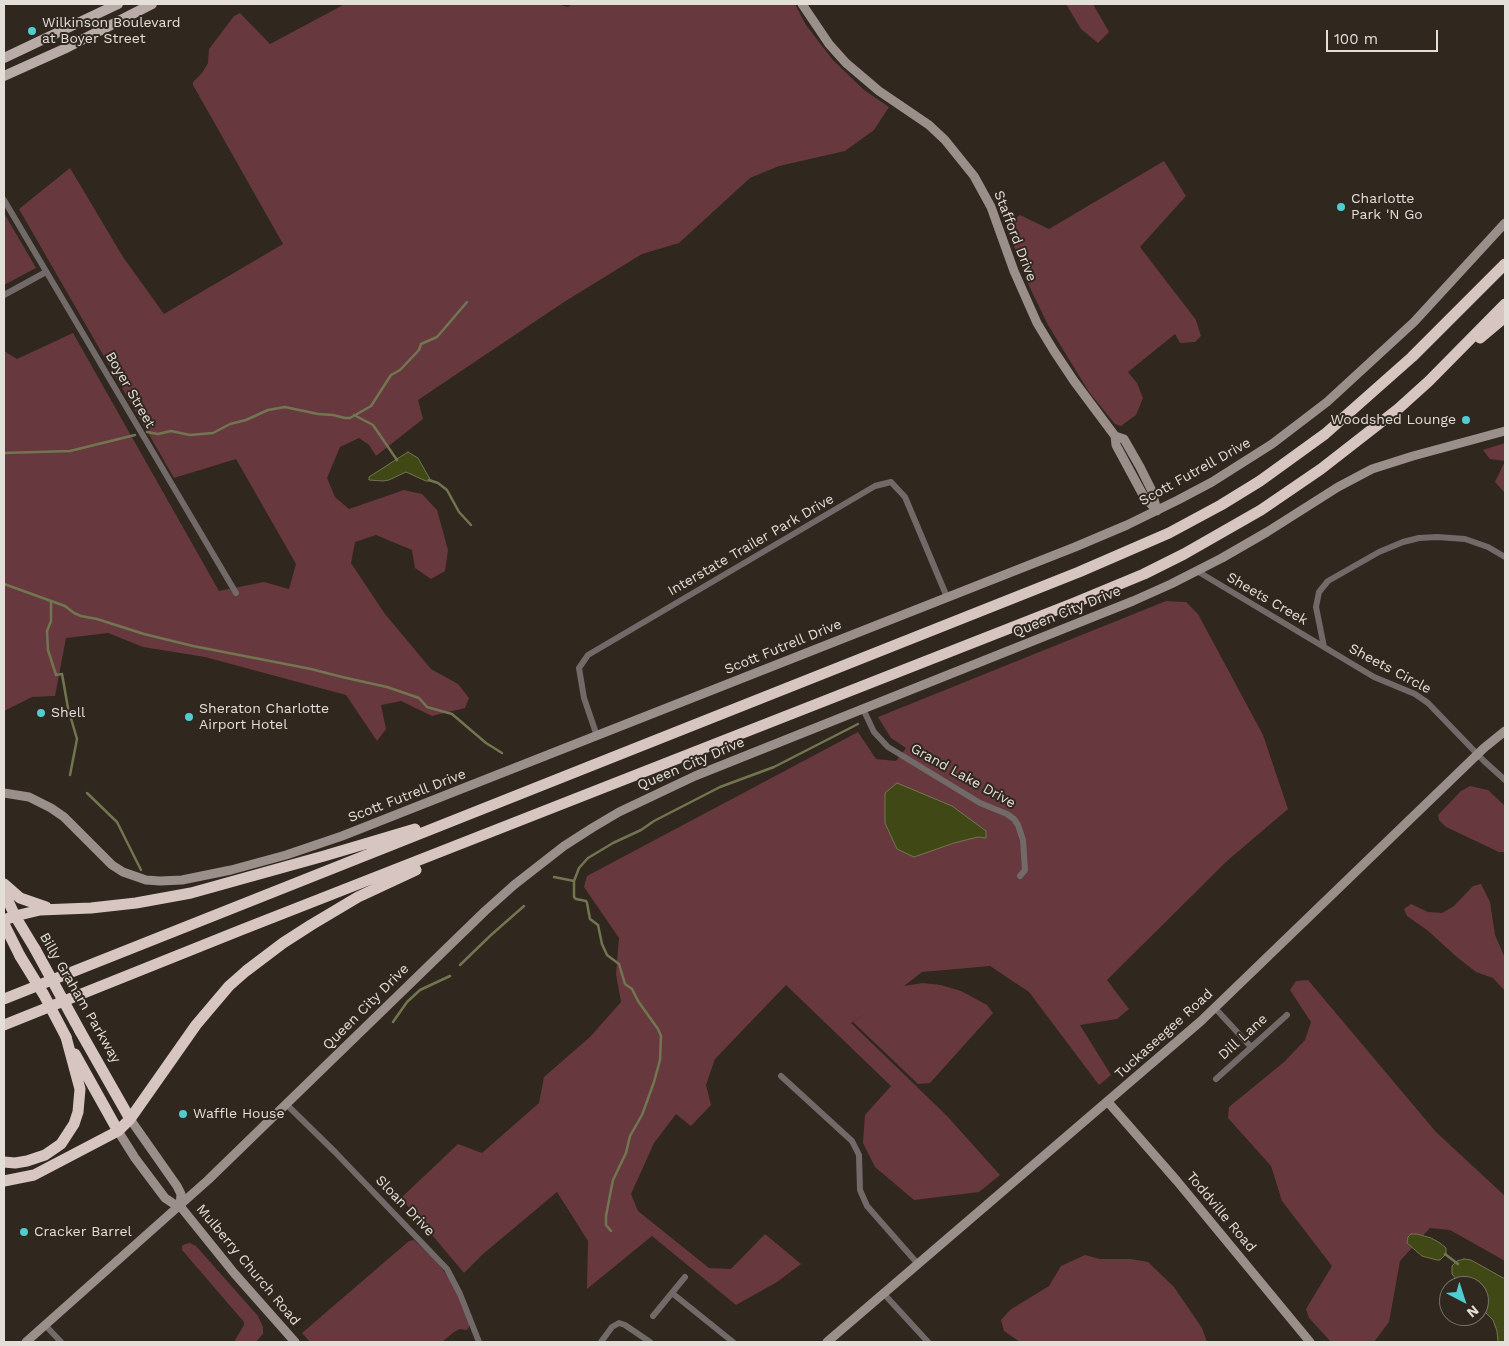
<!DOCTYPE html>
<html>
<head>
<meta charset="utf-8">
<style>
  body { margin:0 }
  #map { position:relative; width:1509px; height:1346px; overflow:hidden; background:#30271e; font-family:"Work Sans",sans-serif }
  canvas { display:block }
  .frame { position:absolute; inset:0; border:5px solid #e4ded9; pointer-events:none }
  .north { position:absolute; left:1439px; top:1276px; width:50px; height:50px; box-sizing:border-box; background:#30271e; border:1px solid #787069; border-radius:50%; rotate:140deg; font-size:14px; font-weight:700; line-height:20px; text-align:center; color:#e4ded9 }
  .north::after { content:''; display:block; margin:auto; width:18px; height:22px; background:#51ccd2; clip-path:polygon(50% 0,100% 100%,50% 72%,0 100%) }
  .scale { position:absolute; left:1326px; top:30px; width:112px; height:22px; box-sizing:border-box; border:2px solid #e4ded9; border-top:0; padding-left:6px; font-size:15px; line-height:18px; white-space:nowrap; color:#e4ded9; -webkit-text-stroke:4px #30271e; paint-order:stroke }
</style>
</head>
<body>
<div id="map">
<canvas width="1509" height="1346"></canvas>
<div class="frame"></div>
<div class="north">N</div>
<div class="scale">100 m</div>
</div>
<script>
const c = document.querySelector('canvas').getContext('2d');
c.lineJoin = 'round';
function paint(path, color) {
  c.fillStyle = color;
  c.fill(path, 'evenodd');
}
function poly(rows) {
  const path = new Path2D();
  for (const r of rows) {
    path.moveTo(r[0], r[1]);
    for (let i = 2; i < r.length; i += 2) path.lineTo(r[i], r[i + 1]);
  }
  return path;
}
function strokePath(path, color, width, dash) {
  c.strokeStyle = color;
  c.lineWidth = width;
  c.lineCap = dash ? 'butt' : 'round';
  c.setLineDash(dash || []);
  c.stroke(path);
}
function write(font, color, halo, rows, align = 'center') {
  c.font = font + ' "Work Sans",sans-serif';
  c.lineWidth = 4;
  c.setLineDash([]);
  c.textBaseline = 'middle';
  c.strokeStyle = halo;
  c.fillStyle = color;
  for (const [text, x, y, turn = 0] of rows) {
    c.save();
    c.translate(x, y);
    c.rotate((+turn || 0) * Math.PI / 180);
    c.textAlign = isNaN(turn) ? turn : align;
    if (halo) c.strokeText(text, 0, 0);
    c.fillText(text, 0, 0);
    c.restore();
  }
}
paint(poly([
  [345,4,555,4,568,7,573,4,795,4,806,25,832,59,864,90,889,107,874,130,845,151,779,166,750,178,679,243,642,254,564,302,418,400,423,419,376,456,369,445,359,438,340,447,327,478,335,497,349,509,404,490,422,494,437,510,448,550,445,571,431,579,415,568,412,550,376,535,355,542,351,563,385,614,431,669,458,684,469,698,465,708,432,716,401,701,381,705,386,729,377,741,346,695,205,657,143,647,108,633,66,638,55,696,32,697,4,711,4,351,17,359,73,333,219,591,264,582,289,589,296,564,236,459,174,478,19,209,70,168,123,257,164,314,283,244,193,85,193,82,202,73,208,63,209,49,234,16,240,13,270,44],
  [1066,4,1093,4,1109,32,1098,43,1081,29],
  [1164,161,1186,196,1140,247,1196,320,1201,336,1195,342,1180,343,1175,334,1128,372,1137,383,1143,398,1136,415,1121,426,1115,424,1089,392,1048,325,1030,288,1006,225,1020,215,1049,229],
  [4,213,36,268,4,285],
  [1505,443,1505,492,1504,492,1495,482,1505,461,1490,459,1483,450],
  [1166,601,1186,602,1198,614,1263,735,1288,809,1227,861,1107,980,1129,1009,1117,1019,1080,1025,1111,1075,1099,1085,1029,992,990,966,922,972,904,986,923,983,941,985,961,991,987,1005,993,1013,930,1083,918,1084,853,1022,868,1011,851,1023,947,1116,1000,1175,979,1192,914,1200,875,1167,863,1143,865,1115,891,1086,786,985,715,1059,706,1085,711,1105,691,1126,676,1114,654,1143,631,1194,638,1211,709,1268,731,1269,765,1234,801,1264,777,1282,736,1305,652,1236,587,1289,588,1241,557,1192,483,1254,464,1273,401,1198,458,1144,482,1153,539,1103,544,1077,590,1037,621,1002,616,974,619,938,584,887,587,876,858,732,876,759,896,761,906,748,891,738,878,717],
  [1470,786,1488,790,1505,806,1505,852,1499,852,1446,827,1439,820,1438,815,1461,791],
  [1481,884,1490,902,1495,935,1505,958,1505,991,1493,978,1476,972,1458,958,1427,930,1407,916,1404,909,1411,904,1428,912,1442,913,1454,906,1473,886],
  [1308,980,1436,1132,1505,1196,1505,1261,1450,1230,1430,1228,1400,1261,1389,1322,1374,1342,1331,1342,1309,1318,1306,1309,1332,1266,1282,1201,1271,1166,1228,1118,1229,1107,1284,1062,1305,1040,1311,1022,1290,990,1296,981],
  [414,1240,437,1262,452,1282,469,1322,469,1327,467,1330,460,1329,454,1332,442,1342,310,1342,302,1333,409,1241],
  [190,1243,196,1246,258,1316,263,1327,263,1334,256,1342,234,1342,244,1325,244,1322,182,1250,182,1246,185,1244],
  [1085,1255,1100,1259,1131,1259,1148,1262,1174,1287,1202,1328,1207,1342,1020,1342,1004,1331,1001,1320,1010,1310,1049,1286,1061,1266]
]), '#68383f');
const water = poly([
  [408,452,418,458,431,481,426,481,406,472,389,480,383,481,369,480,369,477,408,452],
  [897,783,952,806,986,831,986,838,978,837,954,843,914,857,897,849,885,823,885,793,897,783],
  [1411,1234,1417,1234,1431,1238,1440,1243,1446,1248,1446,1254,1440,1260,1437,1260,1422,1256,1407,1243,1408,1237,1411,1234],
  [1464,1259,1471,1260,1505,1279,1505,1342,1498,1342,1497,1331,1493,1320,1479,1306,1479,1286,1462,1286,1452,1274,1452,1266,1457,1261,1464,1259]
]);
paint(water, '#404915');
strokePath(water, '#717650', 1);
strokePath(poly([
  [354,415,373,425,397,460],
  [147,432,158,434,171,431,190,435,213,433,230,424,246,420,268,410,285,407,318,414,333,415,345,418,350,418,371,406,391,375,400,370,419,350,421,344,437,337,467,302],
  [4,453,70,451,135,435],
  [429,480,438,483,447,490,459,512,471,525],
  [4,584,65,606,74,613,81,616,97,619,144,634,193,646,311,669,342,677,387,687,419,698,427,707,452,714,486,743,502,753],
  [51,602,51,621,47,631,48,650,56,675,62,674,68,708,77,739,70,775],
  [87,793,117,822,141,870],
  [554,877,574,881],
  [460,965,491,935,524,906],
  [393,1022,407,1002,420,990,450,976],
  [611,1231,606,1225,606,1216,611,1190,613,1180,626,1153,630,1136,642,1115,654,1082,660,1060,661,1036,658,1029,638,1001,632,989,625,984,619,964,607,955,602,944,598,925,590,919,587,903,586,901,576,899,574,897,574,881,579,868,588,858,613,843,641,830,654,821,720,787,774,767,858,724],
  [1445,1254,1458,1264]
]), '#717650', 2.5);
strokePath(poly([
  [4,200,236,593],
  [4,295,46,272],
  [1505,557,1488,547,1465,539,1437,537,1419,538,1403,542,1379,552,1328,581,1319,592,1316,607,1324,647,1374,677,1415,694,1428,703,1484,761,1505,780],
  [1197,571,1324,647],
  [863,709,874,732,888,747,980,803,1007,814,1014,819,1018,825,1023,840,1025,870,1020,876],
  [597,736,584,698,579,668,588,655,875,486,891,482,905,497,947,597],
  [1214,1007,1251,1047],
  [781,1076,852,1141,859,1155,860,1190,867,1206,918,1264],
  [1216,1079,1287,1015],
  [286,1104,335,1152,447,1269,460,1294,479,1342],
  [672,1293,733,1342],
  [884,1294,928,1342],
  [653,1316,685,1277],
  [45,1325,61,1342],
  [601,1342,612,1327,619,1323,625,1325,650,1342]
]), '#716a68', 6);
strokePath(poly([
  [802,4,829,44,846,63,879,91,929,125,945,140,974,176,991,207,1014,271,1037,323,1054,351,1074,381,1115,436],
  [1115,436,1124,439,1140,467,1152,491,1157,511,1143,495,1116,445,1115,436],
  [4,793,29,797,51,808,64,817,112,865,123,872,146,880,160,881,182,880,231,870,286,855,342,836,1075,547,1127,525,1178,500,1212,482,1272,444,1327,402,1414,322,1505,223],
  [1108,1102,1177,1181,1310,1342],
  [130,1119,177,1186,181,1194,180,1206],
  [118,1131,135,1158,165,1198,174,1204,180,1206,234,1273,295,1342],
  [26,1342,208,1180,485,911,514,885,564,846,592,828,619,812,695,776,1133,601,1171,584,1222,558,1267,532,1338,487,1372,469,1413,456,1505,431],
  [827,1342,1201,1021,1484,748,1505,731]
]), '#9a8f8b', 9);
strokePath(poly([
  [4,58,118,4],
  [4,76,64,49,152,4]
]), '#b9aba7', 10);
strokePath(poly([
  [1480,338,1505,317],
  [4,884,20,898,46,907],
  [4,892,15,916,35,949],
  [4,920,15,916,40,910,91,908,136,903,191,893,324,856,415,829],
  [4,924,20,956],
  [4,999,1079,572,1169,533,1221,505,1260,481,1325,434,1412,357,1505,264],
  [4,1025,241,930,1074,603,1144,574,1184,554,1261,510,1321,469,1398,409,1429,381,1505,304],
  [80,1031,130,1119],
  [75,1054,118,1131],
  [4,1162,15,1163,27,1161,45,1155,61,1144,74,1124,78,1112,80,1089,66,1037],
  [4,1181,34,1175,118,1131,130,1119,196,1025,229,986,246,971,283,943,311,925,358,897,416,870]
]), '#d6c5c0', 11);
strokePath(poly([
  [35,949,80,1031],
  [20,956,44,995,66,1037]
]), '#d6c5c0', 11);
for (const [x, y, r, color] of [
  [32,31,5,"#51ccd2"],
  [1341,207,5,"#51ccd2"],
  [1466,420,5,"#51ccd2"],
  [41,713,5,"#51ccd2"],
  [189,717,5,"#51ccd2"],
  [183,1114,5,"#51ccd2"],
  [24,1232,5,"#51ccd2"]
]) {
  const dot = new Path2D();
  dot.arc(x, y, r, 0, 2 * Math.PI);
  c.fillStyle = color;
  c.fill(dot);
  strokePath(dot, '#30271e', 2);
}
write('14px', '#e4ded9', '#30271e', [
  ["Wilkinson Boulevard",42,23],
  ["at Boyer Street",42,39],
  ["Charlotte",1351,199],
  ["Park 'N Go",1351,215],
  ["Woodshed Lounge",1456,420,"right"],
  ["Sheraton Charlotte",199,709],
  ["Airport Hotel",199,725],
  ["Shell",51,713],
  ["Waffle House",193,1114],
  ["Cracker Barrel",34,1232]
], 'left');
write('14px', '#e4ded9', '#30271e', [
  ["Stafford Drive",1015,236,69],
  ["Boyer Street",130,390,60],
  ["Scott Futrell Drive",1195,472,-29],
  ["Interstate Trailer Park Drive",751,545,-30],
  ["Sheets Creek",1267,599,30],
  ["Queen City Drive",1067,612,-22],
  ["Scott Futrell Drive",783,647,-22],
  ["Sheets Circle",1390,669,28],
  ["Queen City Drive",691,764,-23],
  ["Grand Lake Drive",963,776,29],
  ["Scott Futrell Drive",407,796,-21],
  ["Billy Graham Parkway",80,998,60],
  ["Queen City Drive",366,1007,-45],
  ["Tuckaseegee Road",1164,1034,-42],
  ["Dill Lane",1243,1037,-42],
  ["Sloan Drive",405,1206,46],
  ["Toddville Road",1221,1212,50],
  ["Mulberry Church Road",248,1265,50]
]);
</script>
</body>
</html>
